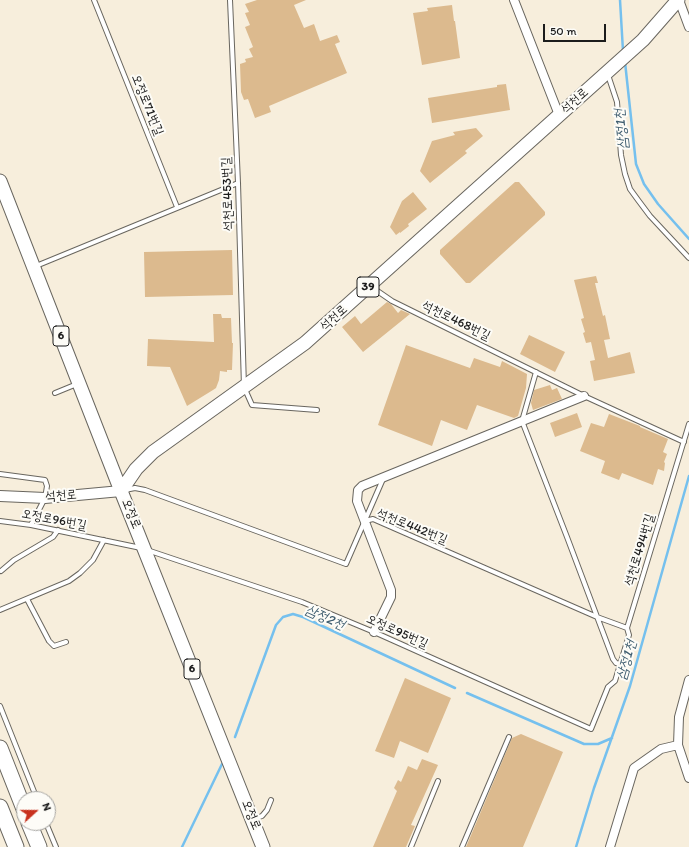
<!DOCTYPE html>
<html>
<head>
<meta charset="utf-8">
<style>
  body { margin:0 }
  #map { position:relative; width:689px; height:847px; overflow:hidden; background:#f7eedc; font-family:Itim,sans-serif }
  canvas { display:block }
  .north { position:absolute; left:16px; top:791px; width:40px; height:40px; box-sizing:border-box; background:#fdfcf7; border:1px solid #a3a29f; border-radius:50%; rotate:69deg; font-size:11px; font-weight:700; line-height:16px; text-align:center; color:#1c1c1c }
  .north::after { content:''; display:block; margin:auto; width:14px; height:18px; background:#c8321e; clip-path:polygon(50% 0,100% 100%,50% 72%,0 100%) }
  .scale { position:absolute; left:543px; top:24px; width:63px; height:18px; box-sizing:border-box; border:2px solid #1c1c1c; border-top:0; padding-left:5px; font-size:12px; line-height:14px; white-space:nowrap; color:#1c1c1c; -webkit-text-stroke:3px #fdfcf7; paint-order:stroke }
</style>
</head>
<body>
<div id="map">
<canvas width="689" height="847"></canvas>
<div class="north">N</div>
<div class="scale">50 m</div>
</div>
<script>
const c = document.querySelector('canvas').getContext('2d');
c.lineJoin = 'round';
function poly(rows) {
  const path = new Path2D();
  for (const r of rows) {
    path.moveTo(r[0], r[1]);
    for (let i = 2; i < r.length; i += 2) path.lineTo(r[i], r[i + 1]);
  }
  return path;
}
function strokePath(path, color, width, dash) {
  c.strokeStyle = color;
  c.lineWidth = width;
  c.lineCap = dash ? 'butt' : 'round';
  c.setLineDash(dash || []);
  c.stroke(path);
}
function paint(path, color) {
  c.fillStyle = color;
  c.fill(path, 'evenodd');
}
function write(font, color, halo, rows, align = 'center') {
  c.font = font + ' Itim,"Poor Story",sans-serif';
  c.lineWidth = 4;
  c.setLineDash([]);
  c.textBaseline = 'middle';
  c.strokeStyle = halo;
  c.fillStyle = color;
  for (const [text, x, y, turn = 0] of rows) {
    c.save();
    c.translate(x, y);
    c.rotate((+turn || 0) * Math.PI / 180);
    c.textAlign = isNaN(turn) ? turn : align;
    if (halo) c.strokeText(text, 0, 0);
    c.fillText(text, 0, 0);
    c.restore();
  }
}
strokePath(poly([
  [620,0,623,51],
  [625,62,636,164,644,184,658,204,689,239],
  [467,693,584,744,598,744,612,738],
  [235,737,276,625,283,617,293,614,303,617,455,688],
  [182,847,222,764],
  [576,847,594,788,630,686,689,476]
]), '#75c0ee', 2.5);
paint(poly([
  [257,0,306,0,294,5,304,28,314,24,320,41,337,35,340,42,335,44,347,73,269,106,271,112,255,118,248,99,244,100,241,92,240,64,246,62,245,59,253,57,249,49,253,47,245,27,250,25,245,13,249,12,245,4],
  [452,5,454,21,455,21,460,58,422,65,413,13,428,11,427,8],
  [506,84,510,110,432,123,428,98,497,87,497,85],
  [476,128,483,136,465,151,467,153,430,183,420,171,432,141,455,135,453,132],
  [515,182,519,182,545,212,545,215,470,283,466,283,440,254,440,250],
  [413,192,427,209,408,224,409,226,400,233,400,232,396,235,390,227,402,201],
  [232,250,233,295,145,297,144,252],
  [596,276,598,283,595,283,603,316,605,315,610,339,604,340,608,358,630,352,635,373,594,381,590,361,595,360,591,342,586,343,583,333,585,332,581,319,584,318,574,280],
  [387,302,391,304,398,313,401,310,410,314,363,352,342,327,355,316,361,324],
  [213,314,221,314,222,318,231,318,232,343,233,343,232,370,227,370,227,372,220,371,219,380,216,388,213,390,187,406,170,367,147,366,148,339,214,342],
  [529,335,565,352,555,372,520,354],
  [406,345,470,368,474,358,500,367,502,361,527,374,526,388,518,416,514,418,477,405,467,430,441,420,432,446,378,425],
  [550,385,552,390,557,388,562,399,533,410,531,403,534,390],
  [577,413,582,427,555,437,550,423],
  [609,414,640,426,640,427,668,439,663,452,667,454,664,462,665,463,664,471,658,469,653,485,622,473,619,480,601,473,605,461,580,451,591,423,604,427],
  [405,678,451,698,428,753,400,741,394,758,375,751],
  [521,734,563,752,523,847,466,847,512,738],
  [422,759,438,765,411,825,415,826,406,847,373,847,397,791,394,788,398,780,401,782,408,766,417,770]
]), '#dcba8e');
const service = poly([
  [94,0,177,207],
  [230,0,238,183,244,387,252,405,317,410],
  [608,75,617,102,621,155,625,174,630,189,638,200,650,216,689,258],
  [36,266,238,183],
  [372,285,376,290,392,301,584,396,684,442],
  [536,372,522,421,567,537,613,659,616,663,620,664],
  [55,393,77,384],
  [0,474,45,480,47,486,45,498,31,525],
  [125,490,135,488,145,490,346,564,383,479],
  [0,521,31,525,141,548],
  [365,521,373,519,597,617,627,628],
  [147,550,302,602,374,632,591,729,608,687,615,681,629,635,627,628,689,424],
  [1,571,14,560,53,537,58,530],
  [27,599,49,641,54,646,66,642],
  [0,610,69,581,80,573,93,560,104,540],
  [0,706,37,799],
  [253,819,262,816,267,810,271,800],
  [46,823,56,847],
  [411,847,438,781],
  [462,847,509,737]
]);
const minor = poly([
  [514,0,559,115],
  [679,0,689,27],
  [374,632,391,597,391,590,357,501,358,490,362,486,584,396],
  [689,680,679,717,678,745,689,778],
  [610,847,634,768,661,749,678,745]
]);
const tertiary = poly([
  [0,496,45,498,121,491]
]);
const primary = poly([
  [0,181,121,491,263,847],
  [121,491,136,469,153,452,305,343,643,40,678,0]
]);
const motorway = poly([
  [0,748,24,809],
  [0,807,16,847],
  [29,823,39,847]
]);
strokePath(service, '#69665f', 6);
strokePath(minor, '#69665f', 10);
strokePath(tertiary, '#69665f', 12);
strokePath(primary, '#69665f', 15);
strokePath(motorway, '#69665f', 17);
strokePath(service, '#fff', 4);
strokePath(minor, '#fff', 8);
strokePath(tertiary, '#fff', 10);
strokePath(primary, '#fff', 13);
strokePath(motorway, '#fff', 15);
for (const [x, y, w] of [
  [368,287,22],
  [61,336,16],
  [192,669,16]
]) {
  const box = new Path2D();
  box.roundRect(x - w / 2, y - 10, w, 20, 3);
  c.fillStyle = '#fdfcf7';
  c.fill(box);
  strokePath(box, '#1c1c1c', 1);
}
write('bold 12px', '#1c1c1c', null, [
  ["39",368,287],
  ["6",61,336],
  ["6",192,669]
]);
write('13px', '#1c1c1c', '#fdfcf7', [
  ["석천로",575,101,-42],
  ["오정로71번길",147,105,68],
  ["석천로453번길",228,194,-92],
  ["석천로",334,318,-42],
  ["석천로468번길",456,321,26],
  ["석천로",61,496,-4],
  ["오정로",131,514,68],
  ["오정로96번길",54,520,11],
  ["석천로442번길",412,527,22],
  ["석천로494번길",640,550,-73],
  ["오정로95번길",397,632,24],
  ["오정로",251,815,68]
]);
write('italic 14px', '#405e70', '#fdfcf7', [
  ["삼정1천",622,129,-96],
  ["삼정2천",325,618,24],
  ["삼정1천",627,660,-74]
]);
</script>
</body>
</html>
